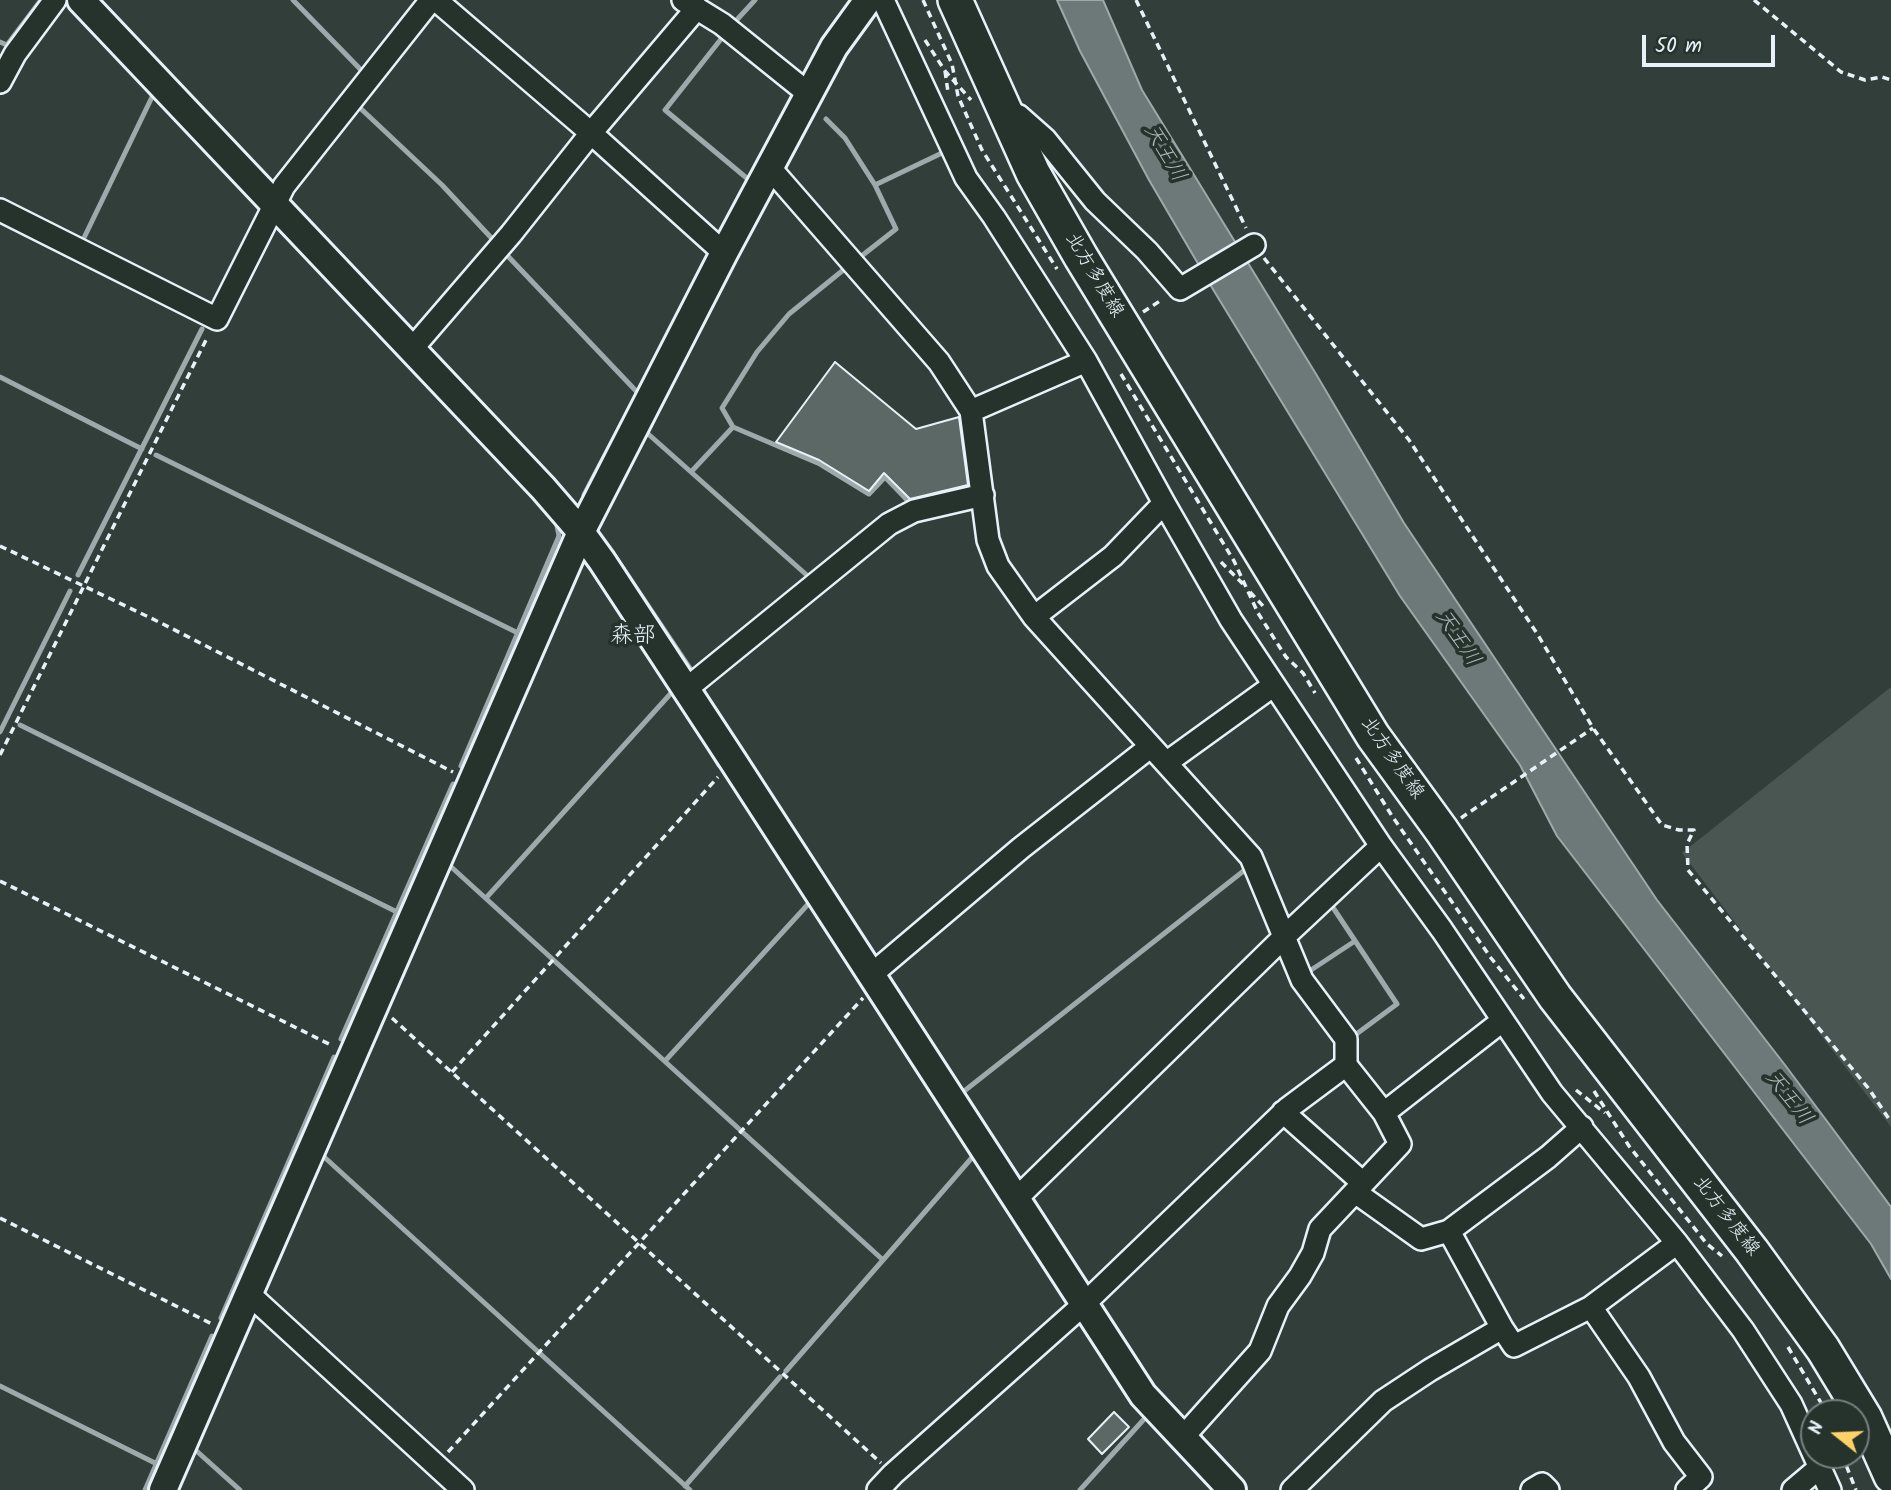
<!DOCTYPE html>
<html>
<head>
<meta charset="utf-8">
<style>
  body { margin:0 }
  #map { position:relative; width:1891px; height:1490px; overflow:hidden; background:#323e39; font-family:Kalam,sans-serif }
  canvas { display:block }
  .north { position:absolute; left:1800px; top:1399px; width:70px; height:70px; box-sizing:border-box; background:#26332d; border:2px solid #747f7e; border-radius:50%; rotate:288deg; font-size:19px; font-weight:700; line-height:28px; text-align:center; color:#e8f1f8 }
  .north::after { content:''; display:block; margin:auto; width:24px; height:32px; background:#ffd166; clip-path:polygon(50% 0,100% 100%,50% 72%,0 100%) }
  .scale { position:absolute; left:1642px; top:35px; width:133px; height:32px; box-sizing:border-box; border:4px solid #e8f1f8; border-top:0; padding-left:9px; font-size:21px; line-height:24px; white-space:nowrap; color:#e8f1f8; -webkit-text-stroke:5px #26332d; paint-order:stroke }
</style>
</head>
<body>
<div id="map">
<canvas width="1891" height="1490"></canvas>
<div class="north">N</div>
<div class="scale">50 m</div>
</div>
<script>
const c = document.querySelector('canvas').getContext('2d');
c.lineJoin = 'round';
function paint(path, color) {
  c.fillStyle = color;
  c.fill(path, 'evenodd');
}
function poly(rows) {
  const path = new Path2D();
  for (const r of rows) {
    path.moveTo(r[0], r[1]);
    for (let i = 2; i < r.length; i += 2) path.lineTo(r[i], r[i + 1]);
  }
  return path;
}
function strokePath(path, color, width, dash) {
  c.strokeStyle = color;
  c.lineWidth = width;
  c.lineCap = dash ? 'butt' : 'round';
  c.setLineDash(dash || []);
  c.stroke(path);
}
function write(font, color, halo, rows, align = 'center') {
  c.font = font + ' Kalam,"Klee One",sans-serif';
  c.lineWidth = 7;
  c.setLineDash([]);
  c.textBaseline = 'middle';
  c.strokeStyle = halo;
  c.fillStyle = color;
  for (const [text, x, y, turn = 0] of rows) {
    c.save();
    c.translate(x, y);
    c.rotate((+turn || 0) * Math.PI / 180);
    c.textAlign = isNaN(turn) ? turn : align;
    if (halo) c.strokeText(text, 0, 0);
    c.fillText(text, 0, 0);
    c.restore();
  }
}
paint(poly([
  [1891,687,1891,1127,1682,853]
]), '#495651');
const water = poly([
  [1057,0,1103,0,1142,90,1316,374,1404,523,1657,900,1785,1065,1891,1207,1891,1279,1871,1244,1557,836,1520,765,1400,596,1214,291,1149,180,1080,51,1057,0]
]);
paint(water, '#6d7978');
strokePath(water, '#9ea9ab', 2);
strokePath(poly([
  [293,0,364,73,361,76],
  [733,24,755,0],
  [725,34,665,110,749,180,746,185],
  [0,42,7,45,41,0],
  [358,106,442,185,497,244],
  [826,119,845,138,875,185,896,229,859,258],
  [875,185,942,153],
  [81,244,153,95],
  [503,251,637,392],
  [0,377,142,449],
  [733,427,820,464,869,494,885,477,911,504],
  [646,432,691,472],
  [474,434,523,485],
  [156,455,518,633],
  [584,495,653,364],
  [608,554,612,552,691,670,696,671],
  [78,575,202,329],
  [810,578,691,472,733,427,722,408,757,352,789,314,847,267],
  [20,725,397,912],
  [0,732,70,591],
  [707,745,719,765],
  [461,766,559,536,556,520],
  [446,868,448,864,883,1260,976,1153],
  [486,898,673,691],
  [1330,903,1397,1004,1351,1038],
  [1308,972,1355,941],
  [341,1039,453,784],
  [665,1061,811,901],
  [963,1092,1246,869,1247,873],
  [322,1155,690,1490],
  [221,1318,334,1057],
  [786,1371,883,1260],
  [0,1386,157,1464],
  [191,1446,240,1490],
  [685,1486,780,1377],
  [145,1490,212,1336],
  [1080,1490,1146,1417]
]), '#9ea9ab', 5);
const building = poly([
  [835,362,916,429,959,417,968,485,910,499,884,473,869,491,819,460,776,442,835,362],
  [1114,1412,1129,1427,1102,1454,1088,1439,1114,1412]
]);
paint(building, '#5c6865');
strokePath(building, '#e8f1f8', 2);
const minor = poly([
  [436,0,591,133,697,8],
  [683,0,722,24,809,94],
  [883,0,966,178,994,217,1086,361,1164,503,1231,620,1381,846,1442,930,1552,1093,1677,1243,1743,1330,1791,1404,1830,1490],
  [0,82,15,54,55,0],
  [1006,111,1019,116,1045,139,1095,201,1147,251,1180,289,1254,245],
  [770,168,939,362,971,411,988,540,998,566,1034,617,1251,857,1302,980,1346,1039,1346,1065,1384,1113,1400,1144,1320,1229,1313,1253,1300,1276,1278,1306,1260,1351,1183,1437],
  [0,210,217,319,284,186,431,0],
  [411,350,511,234,591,133,724,253],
  [971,411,1086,361],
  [1034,617,1113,556,1164,503],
  [685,690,889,524,914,511,983,495],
  [1166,763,1274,685],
  [871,975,1021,848,1150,747],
  [1283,1112,1363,1183],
  [1384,1113,1502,1021],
  [1355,1192,1421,1239,1449,1231,1548,1157,1582,1127],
  [1017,1198,1285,936,1381,846],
  [1449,1231,1502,1328],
  [248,1293,463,1490],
  [1591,1307,1639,1377,1674,1442,1701,1477,1687,1490],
  [878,1490,893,1474,1083,1305,1287,1109,1346,1065],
  [1292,1490,1383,1401,1430,1370,1502,1328,1514,1346,1591,1307,1677,1243],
  [1532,1490,1542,1484,1548,1490],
  [1793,1490,1819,1468]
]);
const tertiary = poly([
  [81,0,543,488,581,532,602,561,733,761,1143,1395,1232,1490],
  [163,1490,581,532,724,253,834,47,868,0]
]);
const primary = poly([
  [955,0,1033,173,1081,257,1373,736,1442,831,1555,997,1752,1251,1823,1349,1865,1418,1891,1476]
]);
strokePath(minor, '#e8f1f8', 26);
strokePath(tertiary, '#e8f1f8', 32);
strokePath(primary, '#e8f1f8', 38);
strokePath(poly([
  [923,0,952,64,958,96,982,150,1057,269],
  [1136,0,1246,228],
  [1754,0,1841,72,1865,80,1882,77,1891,80],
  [925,40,945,71,971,100],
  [945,71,948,92],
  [1264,258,1409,440,1538,635,1593,728,1662,825,1679,830,1694,830,1687,844,1688,870,1869,1089,1891,1122],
  [1143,312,1163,299],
  [1121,374,1234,561,1258,613,1286,657,1303,673,1315,693],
  [0,546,159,622,453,772],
  [1221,562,1245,586],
  [1250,592,1264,607],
  [0,755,208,336],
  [1356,758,1392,816,1491,958,1524,999],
  [1461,818,1593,728],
  [0,881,333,1046],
  [392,1018,881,1463],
  [452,1072,718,777],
  [1576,1090,1605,1113],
  [1594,1091,1629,1146,1707,1244,1722,1256],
  [0,1218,214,1325],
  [1788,1347,1827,1413],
  [448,1452,863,998],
  [1842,1455,1856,1490]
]), '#e8f1f8', 3.5, [7, 5]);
strokePath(minor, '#26332d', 21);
strokePath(tertiary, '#26332d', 26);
strokePath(primary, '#26332d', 33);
write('19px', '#e8f1f8', '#26332d', [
  ["北方多度線",1093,276,59],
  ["北方多度線",1391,759,55],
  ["北方多度線",1725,1217,52]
]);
write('italic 21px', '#b1bbbe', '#26332d', [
  ["天王川",1163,154,60],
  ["天王川",1456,639,56],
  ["天王川",1787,1099,52]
]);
write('23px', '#e8f1f8', '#26332d', [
  ["森部",633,638]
]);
</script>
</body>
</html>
